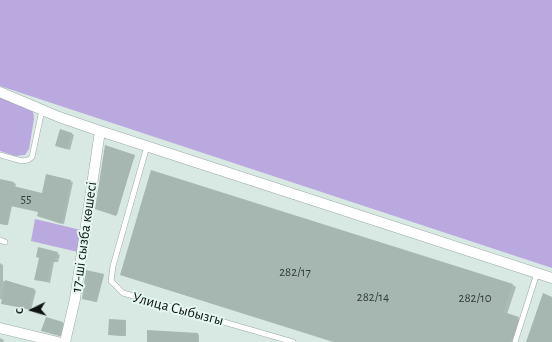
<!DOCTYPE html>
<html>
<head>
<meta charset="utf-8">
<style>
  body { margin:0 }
  #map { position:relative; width:552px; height:342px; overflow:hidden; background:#d8e9e4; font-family:"Alegreya Sans",sans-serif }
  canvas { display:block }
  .north { position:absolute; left:12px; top:290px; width:40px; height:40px; -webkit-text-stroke:3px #e5f7f1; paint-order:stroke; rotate:265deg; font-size:11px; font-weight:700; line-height:16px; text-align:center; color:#0e1412 }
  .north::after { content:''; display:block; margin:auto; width:14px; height:18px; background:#0e1412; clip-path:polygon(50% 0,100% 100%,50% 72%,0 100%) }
</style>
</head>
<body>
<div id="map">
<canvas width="552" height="342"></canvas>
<div class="north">С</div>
</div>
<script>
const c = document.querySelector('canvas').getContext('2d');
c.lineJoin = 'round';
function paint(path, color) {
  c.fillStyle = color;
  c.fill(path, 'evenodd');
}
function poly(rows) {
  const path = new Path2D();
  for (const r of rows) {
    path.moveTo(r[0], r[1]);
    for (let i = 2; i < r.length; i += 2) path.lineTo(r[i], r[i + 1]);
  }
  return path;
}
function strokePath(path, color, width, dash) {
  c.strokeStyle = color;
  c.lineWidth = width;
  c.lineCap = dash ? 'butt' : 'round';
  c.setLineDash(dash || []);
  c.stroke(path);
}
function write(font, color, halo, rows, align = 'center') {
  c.font = font + ' "Alegreya Sans",sans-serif';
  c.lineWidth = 4;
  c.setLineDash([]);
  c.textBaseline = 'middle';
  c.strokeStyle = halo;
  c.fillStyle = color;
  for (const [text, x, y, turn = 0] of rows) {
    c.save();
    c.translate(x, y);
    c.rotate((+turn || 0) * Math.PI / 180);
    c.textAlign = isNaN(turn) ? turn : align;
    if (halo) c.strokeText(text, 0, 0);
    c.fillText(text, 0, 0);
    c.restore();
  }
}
paint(poly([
  [0,0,552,0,552,268,0,86],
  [0,96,33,111,34,119,29,149,25,155,15,156,0,151],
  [35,219,81,230,78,252,31,241]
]), '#baa9df');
paint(poly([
  [71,133,74,135,70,150,59,147],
  [134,156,117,215,97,209],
  [152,172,513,285,516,287,507,314,521,320,514,342,333,342,124,276],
  [47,175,73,182,64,224,40,217,38,216,40,212,12,206,8,225,0,224,0,180,14,183,16,184,15,188,43,194],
  [57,253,60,255,58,262,54,262,50,283,35,279,40,258],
  [0,263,3,265,3,281,36,291,31,310,4,304,3,300,0,299],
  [104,275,97,302,84,299],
  [126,321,126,336,110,335],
  [63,323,66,324,63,337,43,331],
  [198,334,199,335,199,342,148,342],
  [0,338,4,340,3,342,0,342]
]), '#0003');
paint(poly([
  [60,129,72,133,67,149,55,146],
  [105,145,135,155,116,216,95,209],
  [151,170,513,284,504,312,519,317,511,342,335,342,120,275],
  [46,174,71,180,62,224,37,216,38,212,11,206,7,225,0,224,0,179,14,182,13,186,42,193],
  [38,247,58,252,55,262,51,261,47,282,34,280,39,258,36,257],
  [86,270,104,274,96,302,82,299],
  [5,280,35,289,29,309,1,304],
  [543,293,552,297,552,342,526,342],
  [46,317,63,322,60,336,41,331],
  [109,319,126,320,125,336,108,335],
  [147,330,198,333,198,342,147,342]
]), '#a6b7b1');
const lane = poly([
  [147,146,113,266,111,281,123,293,293,342],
  [0,155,22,161,28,160,32,157,42,110],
  [0,240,5,242],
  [515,342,537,273]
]);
const street = poly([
  [0,92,59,117,100,131,552,278],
  [0,328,58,342],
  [65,342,75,299,100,131]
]);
strokePath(lane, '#99a9a4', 6);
strokePath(street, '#99a9a4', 11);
strokePath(lane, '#fff', 5);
strokePath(street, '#fff', 10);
write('13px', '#343d3a', null, [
  ["55",26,199],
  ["282/17",295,272],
  ["282/14",373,297],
  ["282/10",475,298]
]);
write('15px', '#0e1412', '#e5f7f1', [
  ["17-ші сызба көшесі",84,237,-82],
  ["Улица Сыбызгы",178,309,15]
]);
</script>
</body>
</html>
